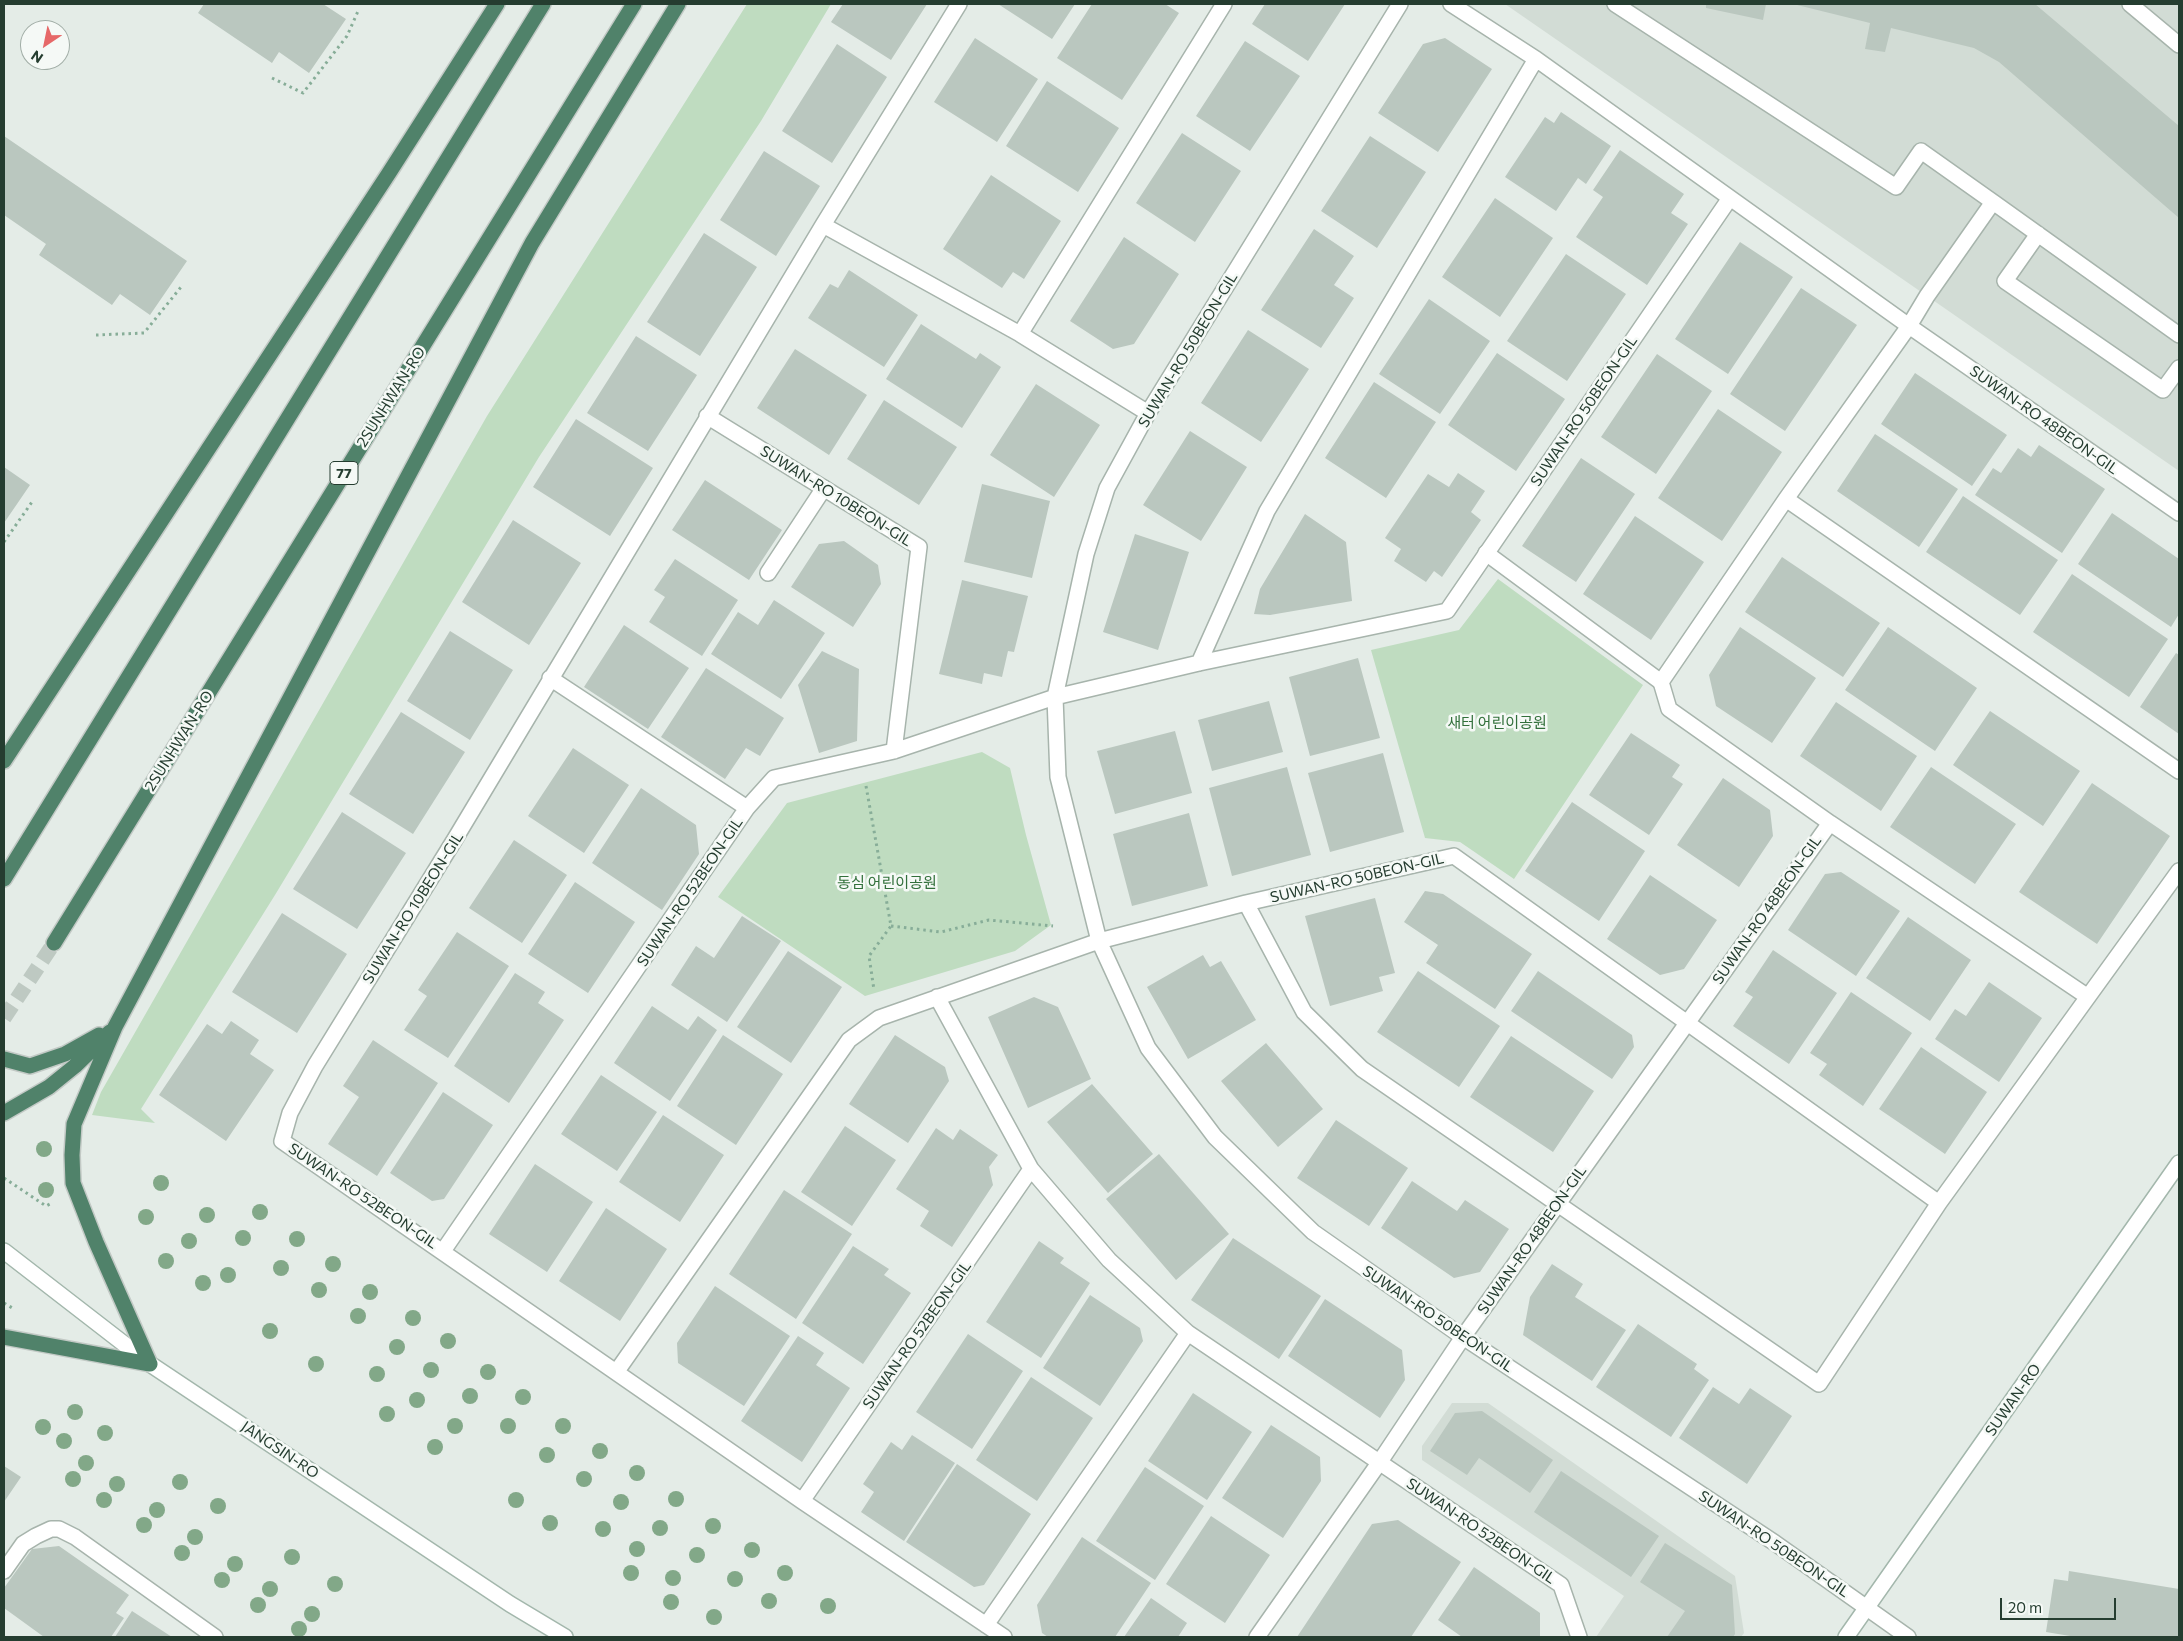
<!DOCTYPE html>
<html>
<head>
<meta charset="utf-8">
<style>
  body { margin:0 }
  #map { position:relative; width:2183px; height:1641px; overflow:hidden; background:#e4ece7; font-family:Commissioner,sans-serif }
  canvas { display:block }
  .frame { position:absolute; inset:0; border:5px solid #253d30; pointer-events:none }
  .north { position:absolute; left:20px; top:20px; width:50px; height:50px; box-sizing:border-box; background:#f5f9f6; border:1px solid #a2aea7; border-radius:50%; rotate:214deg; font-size:14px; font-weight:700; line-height:20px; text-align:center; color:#253d30 }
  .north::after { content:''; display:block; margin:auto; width:18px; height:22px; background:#e66868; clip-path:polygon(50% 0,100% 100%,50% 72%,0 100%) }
  .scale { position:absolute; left:2000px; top:1598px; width:116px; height:22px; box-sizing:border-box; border:2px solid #253d30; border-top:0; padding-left:6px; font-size:15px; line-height:18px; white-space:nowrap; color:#253d30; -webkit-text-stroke:4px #f5f9f6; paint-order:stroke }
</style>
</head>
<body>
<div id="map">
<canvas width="2183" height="1641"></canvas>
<div class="frame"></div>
<div class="north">N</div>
<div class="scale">20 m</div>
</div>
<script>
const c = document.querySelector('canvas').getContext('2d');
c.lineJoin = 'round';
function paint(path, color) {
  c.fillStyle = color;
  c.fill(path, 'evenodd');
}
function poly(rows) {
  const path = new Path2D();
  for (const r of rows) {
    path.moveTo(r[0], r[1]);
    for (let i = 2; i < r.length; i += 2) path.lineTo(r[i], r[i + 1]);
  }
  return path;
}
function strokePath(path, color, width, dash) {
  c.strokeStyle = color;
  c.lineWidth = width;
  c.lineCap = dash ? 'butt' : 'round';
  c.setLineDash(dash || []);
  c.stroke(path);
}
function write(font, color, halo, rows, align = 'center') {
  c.font = font + ' Commissioner,"Noto Sans KR",sans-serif';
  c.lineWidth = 5;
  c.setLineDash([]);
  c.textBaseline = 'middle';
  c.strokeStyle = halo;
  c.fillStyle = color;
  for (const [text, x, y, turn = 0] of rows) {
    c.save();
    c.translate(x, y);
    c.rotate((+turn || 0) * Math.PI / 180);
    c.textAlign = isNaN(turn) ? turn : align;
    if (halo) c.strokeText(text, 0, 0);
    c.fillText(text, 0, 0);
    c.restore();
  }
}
paint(poly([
  [1505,4,2179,4,2179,471,1927,296],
  [1452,1403,1488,1403,1735,1576,1744,1633,1741,1637,1596,1637,1624,1596,1422,1460,1422,1446]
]), '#d2dcd5');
paint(poly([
  [747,4,831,4,761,121,539,457,275,895,141,1109,155,1123,92,1115,101,1092,487,416],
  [1498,579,1643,685,1514,879,1460,842,1425,838,1371,650,1459,630],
  [982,752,1010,768,1026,835,1051,925,1015,951,865,996,718,897,787,803]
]), '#bfdcc0');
paint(poly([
  [204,4,323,4,346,19,309,73,279,52,272,63,198,13],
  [843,4,927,4,891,60,831,22],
  [998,4,1075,4,1052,39],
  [1092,4,1165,4,1179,13,1122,100,1057,58],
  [1265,4,1345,4,1308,61,1252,24],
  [1706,4,1766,4,1763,20,1706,8],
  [1793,4,2035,4,2179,126,2179,218,1999,62,1974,48,1891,28,1885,52,1865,49,1870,23],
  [975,38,1038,79,997,142,934,102],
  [1445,38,1492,69,1438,152,1378,113,1423,44],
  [1245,41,1300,76,1250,151,1196,116],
  [837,44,887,77,832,163,782,131],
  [1047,81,1119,128,1078,192,1006,146],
  [1561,112,1611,146,1586,184,1578,178,1556,211,1505,177,1545,117,1554,123],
  [1182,133,1241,171,1195,242,1136,203],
  [4,136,187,261,150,315,120,294,112,305,39,255,46,244,4,215],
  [1370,136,1426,172,1377,248,1321,211],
  [1620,150,1684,194,1671,213,1688,224,1647,285,1576,237,1603,197,1593,190],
  [764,151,820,186,776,256,720,220],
  [991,175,1061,221,1024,279,1013,272,1002,288,943,249],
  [1495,198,1553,238,1500,317,1442,277],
  [1314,229,1354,256,1334,285,1354,298,1321,348,1261,310],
  [704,233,757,267,700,356,647,322],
  [1124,237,1179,274,1134,344,1113,349,1070,321],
  [1740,242,1793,277,1728,374,1675,339],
  [1566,254,1626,294,1567,381,1507,341],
  [849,270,918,315,884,367,808,318,830,284,838,288],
  [1801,288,1857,325,1785,431,1730,394],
  [1429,299,1490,341,1440,414,1379,374],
  [921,324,976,359,980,353,1001,367,962,428,886,379],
  [1248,330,1309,369,1261,442,1201,403],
  [636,336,697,375,648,451,587,413],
  [795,349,867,395,829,455,757,408],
  [1497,353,1565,399,1516,471,1448,425],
  [1657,354,1712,391,1656,474,1601,437],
  [1915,373,2007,435,1972,486,1881,424],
  [1374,382,1436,422,1386,498,1325,458],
  [1036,384,1100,425,1054,497,990,455],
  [884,400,957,447,919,505,847,459],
  [1718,409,1782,452,1722,541,1658,498],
  [576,419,653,468,610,536,533,487],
  [1190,431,1247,467,1201,541,1143,505],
  [1875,434,1958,489,1919,547,1837,491],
  [2039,445,2105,489,2062,553,1975,495,1993,468,2001,473,2018,448,2031,457],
  [1581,458,1635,494,1576,582,1522,546],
  [4,467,30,485,4,523],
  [1458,473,1485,491,1471,512,1481,520,1442,577,1434,571,1426,582,1394,561,1401,549,1385,538,1428,474,1449,487],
  [705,480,782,530,749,580,672,530],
  [982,484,1050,501,1032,578,964,562],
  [1963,496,2058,560,2020,615,1926,552],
  [2112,513,2179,559,2179,614,2171,627,2078,564],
  [1305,514,1346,542,1352,601,1270,615,1254,614,1260,589],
  [1635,516,1704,562,1651,640,1583,594],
  [513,520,581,563,529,645,462,602],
  [1135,534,1189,552,1158,650,1103,632],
  [844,541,878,565,881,584,853,627,791,587,819,544],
  [1782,557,1880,623,1843,677,1745,612],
  [675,559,738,600,702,656,649,622,665,597,654,590],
  [2072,574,2168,639,2129,697,2033,632],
  [962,580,1028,596,1014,652,1008,651,1002,677,984,673,982,684,939,674],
  [774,600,825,633,781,699,711,654,738,612,758,625],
  [624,625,689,668,648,729,584,687],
  [1740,627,1816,678,1772,743,1716,706,1709,675],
  [1888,627,1977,688,1935,751,1845,690],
  [450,631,513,670,470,740,407,701],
  [822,651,859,669,857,741,819,753,798,685],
  [2176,653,2179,655,2179,734,2140,707],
  [1358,658,1380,738,1310,756,1289,677],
  [706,668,784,718,760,756,746,748,725,779,661,737],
  [1269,701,1283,752,1212,771,1198,720],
  [1836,702,1917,756,1881,811,1800,756],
  [1990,711,2080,771,2043,826,1953,765],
  [401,712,465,752,413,834,349,794],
  [1175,731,1192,793,1115,814,1097,751],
  [1631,733,1680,765,1672,777,1683,784,1649,835,1589,795],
  [573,748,629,785,584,853,528,816],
  [1383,753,1404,832,1330,852,1308,773],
  [1287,767,1311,855,1232,876,1209,788],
  [1931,767,2016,824,1975,884,1890,827],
  [1723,778,1770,810,1773,836,1739,887,1677,845],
  [2092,783,2170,836,2097,944,2019,892],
  [641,788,696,825,699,854,662,910,592,863],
  [1572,802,1645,851,1599,921,1525,871],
  [342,812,406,853,357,929,293,889],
  [1189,813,1208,886,1132,906,1113,834],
  [514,840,567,875,522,943,469,908],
  [1841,872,1900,911,1856,976,1788,930,1825,874],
  [1650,875,1717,920,1684,969,1660,975,1607,939],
  [575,882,635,922,588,993,528,954],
  [1425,891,1443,894,1532,954,1495,1009,1426,963,1438,945,1404,922],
  [1375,898,1395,973,1379,977,1383,991,1330,1006,1305,916],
  [282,913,347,954,297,1033,232,992],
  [742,916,781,941,727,1022,671,985,696,946,714,958],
  [1908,917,1971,960,1930,1021,1866,978],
  [457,932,509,966,448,1058,404,1030,427,996,418,990],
  [1773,950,1837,993,1789,1064,1733,1026,1753,997,1745,992],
  [788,951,842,987,791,1063,737,1027],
  [1203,955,1210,967,1221,961,1256,1020,1188,1059,1147,987],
  [1418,971,1500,1026,1459,1087,1377,1032],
  [1538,971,1632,1035,1634,1047,1612,1079,1511,1011],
  [515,973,545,992,538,1003,564,1020,509,1103,454,1066],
  [1989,982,2042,1018,1999,1082,1935,1039,1955,1009,1966,1016],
  [1851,992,1912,1033,1863,1106,1819,1075,1827,1064,1810,1053],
  [1034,997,1058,1007,1091,1079,1028,1108,988,1017],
  [652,1006,688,1030,698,1016,717,1030,670,1101,614,1063],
  [231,1021,259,1040,250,1054,274,1070,226,1141,159,1095,207,1024,222,1034],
  [723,1035,783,1074,736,1145,677,1106],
  [895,1035,945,1067,949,1081,908,1143,849,1104],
  [1511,1036,1594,1091,1553,1152,1470,1097],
  [373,1040,438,1083,377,1176,328,1144,359,1097,343,1086],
  [1266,1043,1323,1109,1278,1147,1221,1081],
  [1921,1047,1987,1092,1945,1154,1879,1109],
  [601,1075,657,1112,617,1171,561,1134],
  [1092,1084,1153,1154,1108,1193,1047,1122],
  [443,1092,493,1125,444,1199,432,1201,390,1173],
  [663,1115,724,1155,680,1222,619,1182],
  [1336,1120,1408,1168,1369,1226,1297,1178],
  [845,1126,896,1160,852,1226,801,1192],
  [936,1128,953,1140,960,1129,998,1155,989,1167,993,1185,952,1247,920,1226,929,1211,896,1189],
  [1159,1154,1229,1234,1176,1280,1106,1199],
  [535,1164,593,1202,547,1272,489,1234],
  [1412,1181,1457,1211,1465,1200,1509,1229,1480,1272,1454,1278,1381,1228],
  [784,1190,852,1234,796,1319,729,1274],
  [606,1208,667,1249,620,1321,559,1281],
  [1233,1238,1321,1296,1279,1359,1191,1300],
  [1039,1241,1064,1258,1060,1263,1090,1283,1041,1358,986,1322],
  [853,1246,889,1269,884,1275,911,1293,863,1364,802,1323],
  [1552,1264,1583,1284,1575,1297,1626,1330,1592,1381,1523,1335,1530,1297],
  [715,1286,790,1336,744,1406,678,1363,677,1343],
  [1090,1295,1140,1328,1143,1341,1100,1406,1043,1368],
  [1325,1299,1402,1350,1405,1380,1380,1418,1288,1356],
  [1638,1324,1697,1364,1694,1369,1709,1380,1671,1437,1596,1387],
  [968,1334,1023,1371,972,1449,916,1412],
  [798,1336,824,1353,816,1365,850,1388,802,1462,741,1421],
  [1031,1377,1093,1418,1037,1501,976,1460],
  [1713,1387,1739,1404,1750,1388,1792,1416,1747,1484,1679,1438],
  [1193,1393,1252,1432,1207,1500,1148,1461],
  [1482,1411,1553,1460,1530,1493,1479,1458,1467,1475,1430,1451,1455,1413],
  [1271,1425,1320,1457,1321,1481,1283,1538,1222,1498],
  [912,1435,955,1463,904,1541,861,1512,874,1492,863,1484,891,1442,902,1450],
  [957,1464,1031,1514,984,1585,974,1587,906,1542],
  [4,1466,21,1477,4,1502],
  [1145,1467,1204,1506,1155,1580,1096,1541],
  [1561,1471,1659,1536,1631,1577,1534,1512],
  [1211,1516,1270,1555,1225,1623,1166,1584],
  [1398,1520,1461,1562,1411,1637,1297,1637,1372,1524],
  [1082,1537,1151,1583,1115,1637,1048,1637,1042,1633,1037,1605],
  [1665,1543,1732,1585,1735,1634,1733,1637,1667,1637,1685,1611,1640,1582],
  [59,1546,129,1595,116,1613,124,1618,111,1637,44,1637,4,1608,4,1588,32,1549],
  [1474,1567,1540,1613,1540,1637,1462,1637,1438,1620],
  [2069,1571,2179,1589,2179,1637,2076,1637,2046,1632,2054,1579,2068,1581],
  [1151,1598,1187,1623,1178,1637,1124,1637],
  [132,1611,172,1637,115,1637]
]), '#bac7bf');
strokePath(poly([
  [4,1018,54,943]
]), '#bec9c2', 15, [15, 8]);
const service = poly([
  [1615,4,1896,187,1921,151,1993,202,1927,296,1909,326],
  [2130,4,2179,45],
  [1993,202,2179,335],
  [2038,234,2005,281,2163,390,2179,368],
  [768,573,824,488]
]);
const pedestrian = poly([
  [1486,553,1661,682]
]);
const minor = poly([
  [959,4,823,225,455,839,315,1066,290,1113,282,1141,802,1501,1004,1637],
  [1400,4,1148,413,1107,488,1086,554,1055,697,1058,777,1099,941,1148,1048,1215,1137,1313,1232,1463,1337,1775,1543,1908,1637],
  [1451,4,1536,59,1909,326,2179,513],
  [823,225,1020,334,1148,413],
  [1020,334,1224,4],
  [707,416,919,547,894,751],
  [1786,499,2179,771],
  [1199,663,1267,511,1536,59],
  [550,678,747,808],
  [1830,823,2088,997],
  [1246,903,1304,1012,1362,1069,1819,1384,1939,1203,2179,871],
  [937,997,1031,1169,1109,1260,1188,1333,1561,1585,1579,1637],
  [443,1251,747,808,774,778,894,751,1055,697,1199,663,1447,611,1730,198],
  [617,1371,849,1040,879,1018,1099,941,1246,903,1454,856,1939,1203],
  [802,1501,1031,1169],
  [4,1571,23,1544,36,1536,51,1529,59,1529,75,1537,215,1637],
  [986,1625,1188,1333],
  [1257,1637,1379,1463,1463,1337,1830,823,1669,709,1661,682,1786,499,1909,326]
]);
const secondary = poly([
  [4,1251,150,1364,510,1604,565,1637],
  [1846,1637,2179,1163]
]);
const trunk = poly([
  [4,761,389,173,497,4],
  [4,879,543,4],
  [54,943,634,4],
  [4,1059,30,1066,65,1054,99,1035],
  [4,1113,49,1087,75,1066,110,1032],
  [4,1337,150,1364],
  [150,1364,96,1242,73,1183,72,1155,74,1124,115,1027,532,243,678,4]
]);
strokePath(service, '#a7b4ac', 18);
strokePath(pedestrian, '#a7b4ac', 18);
strokePath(minor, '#a7b4ac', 18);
strokePath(secondary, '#a3b7ac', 18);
strokePath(trunk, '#c2c9c5', 18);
strokePath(poly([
  [272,78,303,93,347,36,359,9],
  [96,335,144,333,181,287],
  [4,542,32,502],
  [866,786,891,926,869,956,874,990],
  [891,926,941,932,989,920,1053,926],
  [4,1178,46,1206,52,1203],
  [4,1303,14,1309]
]), '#87ad98', 3, [2.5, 4]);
strokePath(service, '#fff', 15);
strokePath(pedestrian, '#fff', 15);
strokePath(minor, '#fff', 15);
strokePath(secondary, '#fff', 15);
strokePath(trunk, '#50826a', 15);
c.fillStyle = '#82a888';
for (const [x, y] of [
  [44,1149],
  [161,1183],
  [46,1190],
  [260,1212],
  [207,1215],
  [146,1217],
  [243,1238],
  [297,1239],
  [189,1241],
  [166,1261],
  [333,1264],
  [281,1268],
  [228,1275],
  [203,1283],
  [319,1290],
  [370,1292],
  [358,1316],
  [413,1318],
  [270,1331],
  [448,1341],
  [397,1347],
  [316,1364],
  [431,1370],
  [488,1372],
  [377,1374],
  [470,1396],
  [523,1397],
  [417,1400],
  [75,1412],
  [387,1414],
  [455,1426],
  [508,1426],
  [563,1426],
  [43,1427],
  [105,1433],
  [64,1441],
  [435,1447],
  [600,1451],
  [547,1455],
  [86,1463],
  [637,1473],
  [73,1479],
  [584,1479],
  [180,1482],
  [117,1484],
  [676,1499],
  [104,1500],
  [516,1500],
  [621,1502],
  [218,1506],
  [157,1510],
  [550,1523],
  [144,1525],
  [713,1526],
  [660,1528],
  [603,1529],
  [195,1537],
  [637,1549],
  [752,1550],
  [182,1553],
  [697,1555],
  [292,1557],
  [235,1564],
  [631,1573],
  [785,1573],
  [673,1578],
  [735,1579],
  [222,1580],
  [335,1584],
  [270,1589],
  [769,1601],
  [671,1602],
  [258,1605],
  [828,1606],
  [312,1614],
  [714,1617],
  [299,1629]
]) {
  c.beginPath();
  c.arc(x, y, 8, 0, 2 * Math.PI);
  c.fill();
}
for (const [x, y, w] of [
  [344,473,28]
]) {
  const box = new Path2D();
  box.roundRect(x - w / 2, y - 11.5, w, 23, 4);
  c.fillStyle = '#f5f9f6';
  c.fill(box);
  strokePath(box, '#253d30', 1);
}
write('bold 14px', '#253d30', null, [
  ["77",344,473]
]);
write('15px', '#253d30', '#f5f9f6', [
  ["SUWAN-RO 50BEON-GIL",1188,350,-59],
  ["2SUNHWAN-RO",391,397,-58],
  ["SUWAN-RO 50BEON-GIL",1584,411,-56],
  ["SUWAN-RO 48BEON-GIL",2044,420,35],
  ["SUWAN-RO 10BEON-GIL",836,496,32],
  ["2SUNHWAN-RO",179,741,-58],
  ["SUWAN-RO 50BEON-GIL",1357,878,-13],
  ["SUWAN-RO 52BEON-GIL",690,892,-56],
  ["SUWAN-RO 10BEON-GIL",413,908,-58],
  ["SUWAN-RO 48BEON-GIL",1767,910,-55],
  ["SUWAN-RO 52BEON-GIL",363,1196,34],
  ["SUWAN-RO 48BEON-GIL",1532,1240,-55],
  ["SUWAN-RO 50BEON-GIL",1438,1319,34],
  ["SUWAN-RO 52BEON-GIL",917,1335,-55],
  ["SUWAN-RO",2013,1400,-55],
  ["JANGSIN-RO",280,1450,34],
  ["SUWAN-RO 52BEON-GIL",1481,1531,34],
  ["SUWAN-RO 50BEON-GIL",1774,1544,34]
]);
write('15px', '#32703b', '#f5f9f6', [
  ["새터 어린이공원",1497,723],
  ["동심 어린이공원",887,883]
]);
</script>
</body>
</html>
